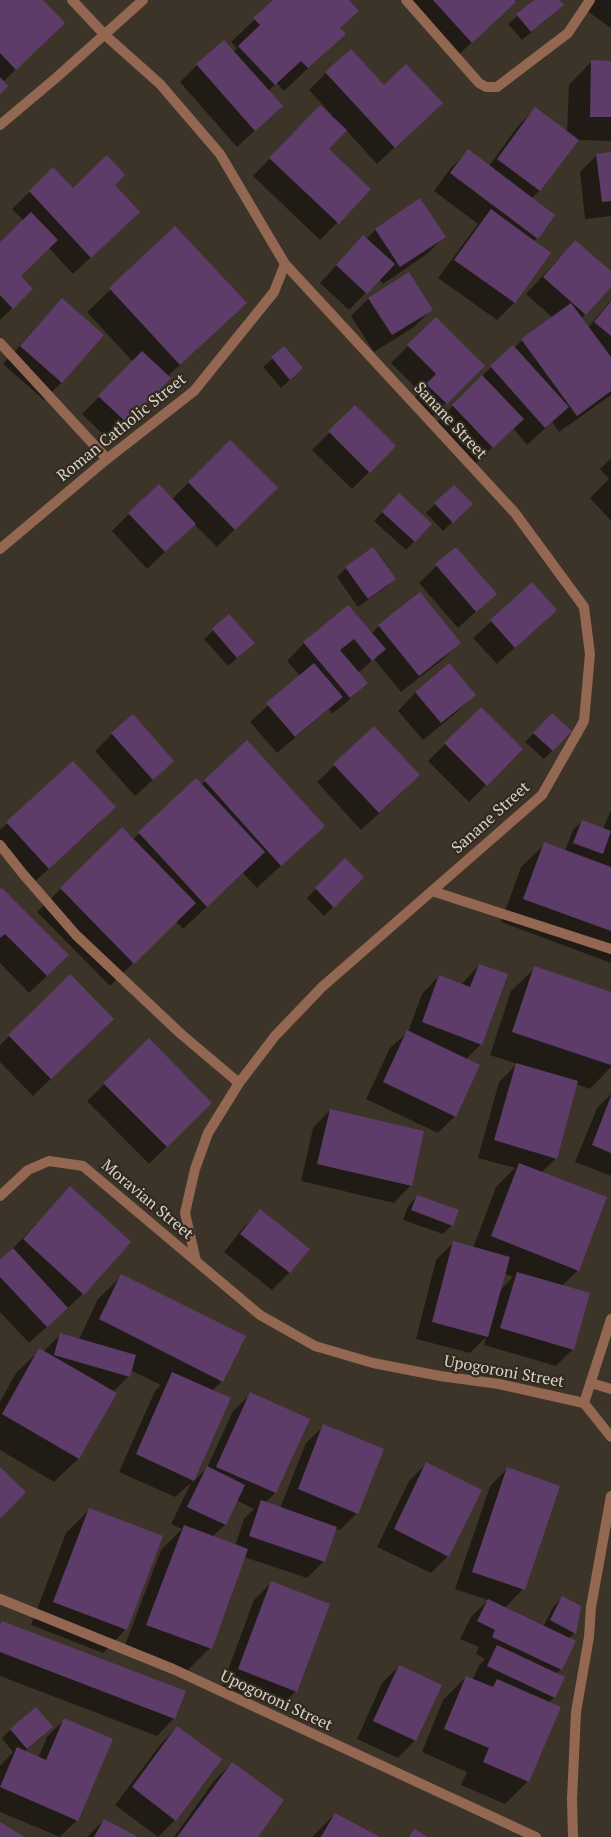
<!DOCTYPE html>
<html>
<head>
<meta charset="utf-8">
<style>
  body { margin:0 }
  canvas { display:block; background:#3c3428 }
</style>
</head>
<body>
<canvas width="611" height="1837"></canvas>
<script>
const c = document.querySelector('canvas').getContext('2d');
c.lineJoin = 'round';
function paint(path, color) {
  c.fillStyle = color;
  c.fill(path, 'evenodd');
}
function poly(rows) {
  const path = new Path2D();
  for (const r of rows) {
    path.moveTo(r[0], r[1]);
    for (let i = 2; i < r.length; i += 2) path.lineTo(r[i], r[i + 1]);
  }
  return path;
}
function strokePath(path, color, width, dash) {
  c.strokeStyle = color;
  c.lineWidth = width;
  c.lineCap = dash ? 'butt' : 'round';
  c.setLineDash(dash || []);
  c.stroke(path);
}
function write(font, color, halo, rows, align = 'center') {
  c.font = font + ' "PT Serif",serif';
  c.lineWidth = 4.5;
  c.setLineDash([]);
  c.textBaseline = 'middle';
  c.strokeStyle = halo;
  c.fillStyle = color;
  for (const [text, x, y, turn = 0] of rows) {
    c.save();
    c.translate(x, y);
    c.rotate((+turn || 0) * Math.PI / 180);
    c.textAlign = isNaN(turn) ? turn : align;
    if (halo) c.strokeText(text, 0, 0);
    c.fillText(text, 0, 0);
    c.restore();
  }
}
paint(poly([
  [0,0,41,0,40,46,3,82,0,92],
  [275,0,347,0,357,11,339,29,344,34,284,91,277,83,268,91,281,106,237,147,180,82,197,65,233,52,237,48,231,42],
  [400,0,512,0,515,2,454,59],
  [532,0,558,0,553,14,522,40,508,24,534,2],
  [595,0,611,0,611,28,587,11],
  [592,61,611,62,611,141,578,140,539,191,531,199,537,238,533,242,550,254,514,303,497,320,438,278,478,224,434,191,451,168,468,151,489,166,518,126,535,109,567,132,569,85],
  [326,73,384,87,442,103,377,164,346,130,328,149,370,189,320,240,253,176,303,124,332,115,309,90],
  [611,153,611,216,585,219,580,172,597,155],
  [53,169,73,190,113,185,121,229,73,274,49,248,19,276,32,289,0,320,0,244,24,221,12,209],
  [419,200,444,237,427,254,383,284,379,279,349,310,320,283,363,236,366,239,375,230],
  [175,228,222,326,168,376,170,378,110,441,82,414,133,362,87,312],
  [575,241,611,273,611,285,581,319,588,328,611,300,611,395,559,432,552,422,527,445,513,428,475,464,436,423,491,367,513,347,514,348,522,340,553,318,526,294],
  [62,299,62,382,44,400,3,364],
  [368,299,431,310,414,327,374,352,351,316],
  [436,318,483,366,429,420,410,402,420,392,391,363],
  [284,348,293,377,281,388,263,367],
  [355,407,395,446,352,489,312,450],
  [230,441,276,488,217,547,194,524,147,569,112,531,129,514,172,499],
  [611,458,611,521,590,498,609,479,600,469],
  [454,486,471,504,443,531,426,513],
  [390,504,431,524,406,550,374,521],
  [455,548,495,594,458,628,419,583],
  [373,549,395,578,386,587,358,607,337,577,346,568],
  [532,584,555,610,497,664,473,638],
  [229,616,244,652,228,666,204,639],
  [379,626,459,643,442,660,401,692,374,659,358,673,366,683,349,700,332,714,329,709,277,753,250,722,300,676,287,661,304,643,371,634],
  [449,665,474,695,457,712,423,740,398,711,415,693],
  [481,708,522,749,469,802,428,761],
  [552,715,553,750,544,759,525,742],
  [374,728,401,793,361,830,317,782],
  [112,734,155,778,135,796,95,751],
  [247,742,323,826,257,888,243,873,183,929,176,921,110,986,37,912,122,829,132,840,196,780,201,785],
  [73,763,97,825,31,885,0,852,0,830],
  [611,810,611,963,501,922,521,867,545,844,565,851,573,830,582,821,603,829],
  [345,860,363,877,324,916,307,898],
  [0,891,50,973,29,993,0,963],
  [479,965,481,1044,466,1059,455,1116,438,1133,366,1099,390,1048,408,1032,422,994,439,976,461,985],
  [535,968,611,993,611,1067,590,1089,576,1084,556,1158,541,1173,578,1270,562,1286,573,1349,556,1366,484,1345,486,1337,470,1353,416,1339,436,1260,453,1243,473,1248,496,1187,515,1168,478,1158,499,1082,517,1064,490,1055,511,991],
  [504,1273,513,1277,499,1291],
  [70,976,95,1036,33,1096,0,1062,0,1045],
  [149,1040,210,1103,149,1164,87,1101],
  [611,1094,611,1176,575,1162,597,1108],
  [330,1110,411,1185,394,1203,301,1181,313,1128],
  [70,1188,129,1242,83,1294,29,1343,0,1312,0,1262],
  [417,1196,452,1225,443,1234,403,1220,408,1206],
  [260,1211,308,1249,289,1273,272,1290,224,1252,243,1228],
  [122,1276,222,1381,212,1391,229,1399,192,1483,207,1468,233,1411,251,1394,308,1420,275,1493,265,1503,280,1508,306,1443,324,1426,357,1513,340,1530,335,1529,324,1561,307,1578,244,1557,210,1648,187,1671,124,1648,161,1550,182,1529,171,1524,191,1483,175,1497,119,1472,155,1391,161,1385,130,1370,128,1377,113,1392,115,1393,78,1459,54,1482,0,1450,0,1402,16,1373,40,1350,43,1352,61,1334,79,1339,98,1299],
  [236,1500,254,1509,244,1519,235,1546,212,1537,225,1525],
  [426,1464,448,1556,431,1573,377,1547,409,1481],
  [507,1469,523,1589,505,1608,543,1627,553,1607,562,1598,574,1633,568,1639,561,1669,556,1674,554,1697,549,1703,528,1781,505,1804,461,1785,467,1772,422,1752,443,1700,466,1677,472,1680,480,1664,485,1659,476,1654,479,1647,460,1639,471,1617,488,1600,455,1589,490,1486],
  [89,1510,126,1629,103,1653,31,1625,66,1533],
  [271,1583,296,1691,279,1708,222,1686,254,1600],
  [2,1623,174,1718,157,1736,0,1676,0,1624],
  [399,1666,415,1740,398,1758,357,1739,382,1683],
  [64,1720,77,1820,60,1837,0,1812,0,1766,13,1752,2,1738,11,1729,43,1736,24,1752,38,1758,47,1737],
  [177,1727,175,1820,158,1837,115,1805,160,1745],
  [232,1763,256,1837,174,1837,214,1781],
  [335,1814,377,1837,312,1837],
  [104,1820,135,1837,87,1837]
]), '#0007');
paint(poly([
  [0,0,43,0,65,23,16,70,0,53],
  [273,0,349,0,359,11,340,28,346,34,308,68,301,61,275,85,238,46,260,25,253,18],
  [433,0,514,0,516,2,472,43],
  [534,0,559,0,564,5,531,32,516,14],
  [224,40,283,106,255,131,196,64],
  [351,49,384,85,406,64,443,103,395,148,325,72],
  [591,60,611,61,611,117,590,117],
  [0,77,8,86,0,94],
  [320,105,347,130,329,149,371,189,339,224,269,158],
  [535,107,579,140,540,191,497,159],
  [468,149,555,215,538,239,450,173],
  [611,152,611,201,602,202,596,154],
  [107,155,125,175,115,185,140,212,91,258,29,191,53,167,73,188],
  [420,198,446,237,400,267,375,229],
  [491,209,551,253,515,303,454,260],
  [31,212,58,240,21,276,33,289,13,309,0,295,0,242],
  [175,226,247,303,180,365,109,288],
  [363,235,395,264,367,294,336,265],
  [575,240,611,271,611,287,586,315,543,277],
  [409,272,433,310,392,335,368,298],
  [62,298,104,335,62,383,20,346],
  [611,301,611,336,594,322],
  [571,303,611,357,611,391,577,416,521,339],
  [436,317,485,366,447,404,426,384,436,374,407,345],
  [513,345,569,407,545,428,490,366],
  [284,346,303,368,290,380,271,357],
  [142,351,171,378,128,424,98,396],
  [482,375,524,419,493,448,452,405],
  [355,405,396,446,370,473,328,431],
  [230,440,278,488,235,530,188,482],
  [159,484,196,524,165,552,128,513],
  [454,485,473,504,453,523,434,503],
  [399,493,432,524,415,542,382,512],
  [373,547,396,579,368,599,345,567],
  [456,547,497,594,476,612,435,564],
  [532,582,557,610,515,648,490,620],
  [420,592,461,643,419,676,378,625],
  [348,605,386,649,372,661,354,639,340,650,368,683,350,698,303,642],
  [229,614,255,643,237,658,212,629],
  [314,663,343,697,295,737,266,703],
  [449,663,476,695,441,723,415,692],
  [481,707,523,749,487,786,444,743],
  [552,713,572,731,553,751,533,733],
  [133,714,174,761,153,780,111,733],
  [374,726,420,775,379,813,333,764],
  [247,740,325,826,281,866,204,780],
  [73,761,116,807,49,869,6,822],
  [196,778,265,852,207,907,138,832],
  [582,820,611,831,603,854,573,843],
  [122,827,196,903,134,964,60,888],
  [544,842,611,867,611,931,523,899],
  [345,858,364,877,334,908,315,888],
  [2,888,69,955,47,976,5,934,0,938,0,889],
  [479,964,508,974,482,1045,422,1022,439,975,470,987],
  [534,966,611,992,611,1065,512,1032],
  [70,974,114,1019,51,1079,8,1035],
  [407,1030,480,1065,456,1117,383,1082],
  [149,1038,212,1103,167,1147,103,1083],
  [516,1063,578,1081,557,1159,494,1140],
  [611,1096,611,1153,592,1145],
  [330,1109,424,1131,412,1186,317,1164],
  [519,1163,607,1197,579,1271,491,1236],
  [70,1186,131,1242,84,1295,23,1239],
  [417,1195,459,1210,453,1226,411,1210],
  [260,1209,310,1249,290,1273,240,1234],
  [453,1241,510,1257,488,1337,432,1322],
  [13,1248,68,1308,47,1327,0,1277,0,1260],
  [517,1272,590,1293,574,1350,500,1328],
  [121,1274,246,1336,223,1382,99,1319],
  [60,1333,136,1355,130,1377,54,1355],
  [39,1348,117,1393,79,1459,2,1414],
  [172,1372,231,1398,194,1481,136,1454],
  [250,1392,310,1419,276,1493,216,1467],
  [323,1424,384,1449,358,1514,298,1489],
  [426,1462,482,1490,449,1557,394,1529],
  [207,1466,245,1485,226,1525,187,1507],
  [0,1467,26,1492,0,1519],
  [507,1467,560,1486,525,1590,472,1572],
  [261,1500,337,1527,325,1562,249,1536],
  [89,1508,163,1536,127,1630,53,1602],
  [184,1525,248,1549,212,1649,146,1625],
  [271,1581,330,1604,297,1692,238,1669],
  [562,1596,581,1606,576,1634,550,1620],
  [488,1599,576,1641,562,1670,492,1637,495,1630,477,1621],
  [2,1621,186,1691,175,1719,0,1652,0,1625],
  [497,1645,565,1677,555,1698,487,1666],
  [399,1665,442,1685,416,1741,373,1721],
  [466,1676,493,1687,497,1679,561,1707,529,1782,483,1762,489,1748,444,1729],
  [36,1707,53,1727,27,1749,10,1729],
  [64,1718,113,1739,78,1821,0,1787,17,1747,46,1760],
  [177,1726,222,1759,176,1821,132,1787],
  [232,1762,284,1800,258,1837,177,1837],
  [335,1813,380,1837,321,1837],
  [104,1819,138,1837,94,1837],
  [0,1822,25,1837,0,1837],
  [414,1829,428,1837,409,1837]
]), '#5d3c6a');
strokePath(poly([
  [72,0,105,35,160,84,220,154,285,264,515,513,584,607,590,654,584,721,542,795,322,987,275,1036,239,1083,208,1133,195,1169,185,1213,196,1261],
  [406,0,479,83,486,87,497,87,568,33,590,0],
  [0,125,57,77,143,0],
  [0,343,107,459],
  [0,549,107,459,194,391,274,292,285,264],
  [0,845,23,874,76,935,181,1034,239,1083],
  [432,891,611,949],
  [0,1196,28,1170,49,1161,83,1166,260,1315,315,1346,373,1363,440,1376,499,1384,584,1403,611,1437],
  [591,1383,611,1389],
  [584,1403,611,1319],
  [0,1599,173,1669,536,1837],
  [573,1837,572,1799,576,1712,589,1637,591,1607,611,1496]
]), '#946753', 10);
write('16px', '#d7d2ca', '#322a1e', [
  ["Sanane Street",450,421,47],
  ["Roman Catholic Street",122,428,-39],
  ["Sanane Street",491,818,-42],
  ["Moravian Street",147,1200,40],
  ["Upogoroni Street",504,1372,10],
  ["Upogoroni Street",276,1701,25]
]);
</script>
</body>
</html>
